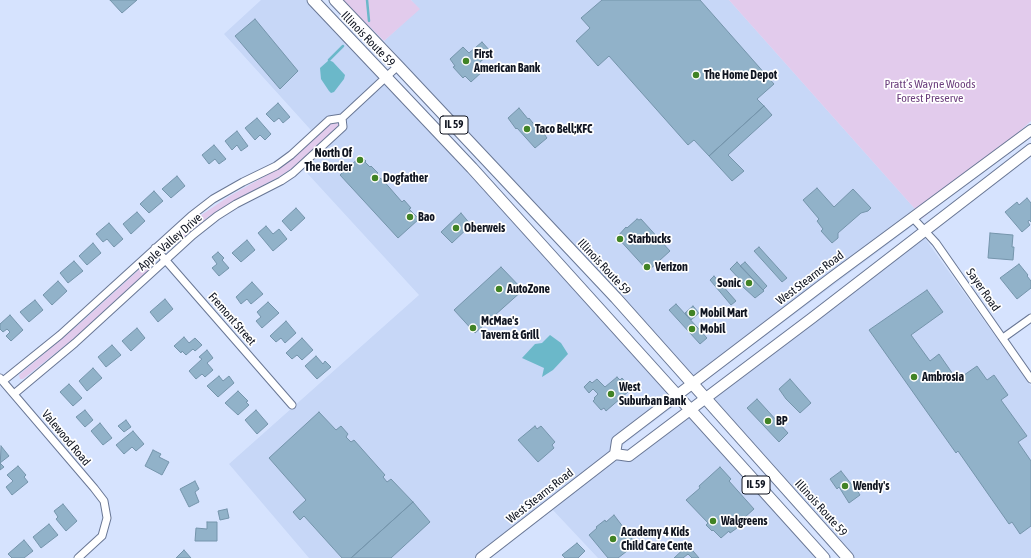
<!DOCTYPE html>
<html>
<head>
<meta charset="utf-8">
<style>
  body { margin:0 }
  canvas { display:block; background:#d6e3fe }
</style>
</head>
<body>
<canvas width="1031" height="558"></canvas>
<script>
const c = document.querySelector('canvas').getContext('2d');
c.lineJoin = 'round';
function paint(path, color) {
  c.fillStyle = color;
  c.fill(path, 'evenodd');
}
function poly(rows) {
  const path = new Path2D();
  for (const r of rows) {
    path.moveTo(r[0], r[1]);
    for (let i = 2; i < r.length; i += 2) path.lineTo(r[i], r[i + 1]);
  }
  return path;
}
function strokePath(path, color, width, dash) {
  c.strokeStyle = color;
  c.lineWidth = width;
  c.lineCap = dash ? 'butt' : 'round';
  c.setLineDash(dash || []);
  c.stroke(path);
}
function write(font, color, halo, rows, align = 'center') {
  c.font = font + ' "Asap Condensed",sans-serif';
  c.lineWidth = 3.5;
  c.setLineDash([]);
  c.textBaseline = 'middle';
  c.strokeStyle = halo;
  c.fillStyle = color;
  for (const [text, x, y, turn = 0] of rows) {
    c.save();
    c.translate(x, y);
    c.rotate((+turn || 0) * Math.PI / 180);
    c.textAlign = isNaN(turn) ? turn : align;
    if (halo) c.strokeText(text, 0, 0);
    c.fillText(text, 0, 0);
    c.restore();
  }
}
paint(poly([
  [261,0,306,0,384,81,678,403,474,558,309,558,229,464,419,295,296,161,319,139,224,34],
  [411,0,729,0,923,218,697,387,384,41,419,9],
  [919,230,1031,386,1031,558,848,558,701,395],
  [683,408,818,558,598,558,551,508]
]), '#c7d7f7');
paint(poly([
  [343,0,411,0,420,9,384,41],
  [729,0,1031,0,1031,121,923,218],
  [334,121,338,122,338,126,295,166,282,175,232,202,208,217,177,243,175,243,173,240,174,238,197,218,228,197,283,166],
  [148,263,151,268,72,340,23,379,20,379,19,375,85,319,143,266]
]), '#e2cbec');
paint(poly([
  [329,60,333,62,345,75,344,79,334,92,331,93,329,91,321,79,320,68],
  [550,335,561,343,568,354,553,370,542,377,544,368,522,358,535,344,542,343]
]), '#6bb8c9');
strokePath(poly([
  [367,0,369,21],
  [329,60,343,46]
]), '#6bb8c9', 2.5);
const building = poly([
  [110,0,137,0,122,13,110,0],
  [602,0,700,0,774,84,757,99,764,106,709,156,694,140,688,145,609,56,598,66,576,41,590,28,581,18,602,0],
  [255,19,298,71,280,89,235,36,255,19],
  [482,42,491,52,478,64,484,70,471,82,465,76,463,78,453,67,455,66,450,59,463,47,469,53,482,42],
  [278,103,290,117,283,123,279,118,274,122,266,114,278,103],
  [764,106,772,115,728,155,744,171,732,181,709,156,764,106],
  [519,108,528,119,529,118,540,132,542,131,547,138,535,148,517,128,516,129,508,118,519,108],
  [257,118,271,134,265,140,260,135,255,140,245,128,257,118],
  [237,131,248,146,241,151,237,145,232,150,225,141,237,131],
  [214,145,226,159,219,164,215,159,209,164,202,155,214,145],
  [361,156,366,161,365,162,370,167,371,166,378,173,376,174,381,179,382,179,402,202,404,200,411,208,409,209,419,219,398,238,340,175,361,156],
  [177,176,185,186,171,198,162,189,177,176],
  [817,188,834,207,853,189,871,208,868,211,861,213,838,233,838,238,832,243,821,231,823,229,817,221,819,219,803,200,817,188],
  [154,191,163,201,149,213,140,204,154,191],
  [1027,198,1031,203,1031,222,1029,220,1028,222,1030,225,1022,232,1005,212,1017,202,1019,205,1027,198],
  [296,208,305,218,291,231,282,221,296,208],
  [137,212,145,221,131,234,123,224,137,212],
  [461,213,471,225,452,243,441,232,461,213],
  [637,219,639,220,641,219,670,251,648,271,617,237,626,227,627,228,637,219],
  [109,223,123,239,114,247,107,239,103,242,96,234,109,223],
  [266,226,273,234,279,229,287,239,273,251,258,233,266,226],
  [990,233,1013,235,1012,247,1014,247,1013,260,988,258,990,233],
  [247,240,255,250,241,262,232,253,247,240],
  [93,243,101,253,87,265,79,256,93,243],
  [759,247,787,278,782,282,754,251,759,247],
  [218,252,224,258,222,260,229,268,219,276,212,268,217,264,212,257,218,252],
  [74,261,83,271,68,283,60,273,74,261],
  [737,262,764,291,755,298,742,286,744,284,730,269,737,262],
  [745,262,767,286,763,290,740,266,745,262],
  [1019,264,1028,275,1027,276,1031,281,1031,288,1017,299,1000,278,1019,264],
  [501,267,523,290,475,333,454,310,501,267],
  [714,276,736,301,731,305,710,280,714,276],
  [58,281,67,291,52,305,43,295,58,281],
  [252,282,263,294,251,304,247,299,241,304,236,297,252,282],
  [927,290,943,312,911,335,930,361,939,354,957,380,977,366,987,380,994,375,1008,395,1001,400,1027,436,1018,442,1031,461,1031,526,1020,534,1012,522,1009,524,958,451,956,453,869,330,927,290],
  [165,299,173,309,158,322,150,312,165,299],
  [35,300,43,310,29,322,20,312,35,300],
  [268,302,279,313,262,328,256,321,261,317,257,312,268,302],
  [676,304,707,338,700,344,669,310,676,304],
  [693,306,699,313,691,320,685,313,693,306],
  [10,315,23,330,11,341,6,336,10,332,7,329,3,332,0,329,0,324,10,315],
  [286,321,296,333,285,343,281,338,276,342,270,336,286,321],
  [137,328,145,338,131,351,122,341,137,328],
  [184,337,189,343,195,338,202,345,195,351,193,349,186,355,182,351,181,353,174,346,184,337],
  [302,338,313,350,302,360,297,355,292,359,286,353,302,338],
  [112,345,121,355,106,367,98,357,112,345],
  [207,350,213,358,207,363,213,370,205,377,202,374,196,379,189,371,202,359,199,357,207,350],
  [316,356,323,364,325,361,331,367,317,379,305,366,316,356],
  [93,368,102,378,87,391,79,381,93,368],
  [219,376,223,381,229,376,234,383,218,397,207,386,219,376],
  [617,377,620,380,622,378,627,384,625,386,629,391,606,411,604,408,601,410,593,401,595,399,594,398,598,394,593,389,589,393,584,387,590,381,592,383,597,379,605,387,617,377],
  [790,379,811,403,800,413,786,399,779,389,790,379],
  [69,384,82,398,73,406,60,392,69,384],
  [238,391,248,401,246,402,249,405,238,415,225,403,238,391],
  [757,399,788,433,779,442,747,408,757,399],
  [85,410,93,420,85,427,76,417,85,410],
  [256,410,268,424,257,434,245,420,256,410],
  [319,412,336,430,341,426,348,434,346,437,351,442,354,440,385,475,383,477,387,482,391,479,413,502,351,558,342,558,304,516,300,520,293,512,306,500,269,458,319,412],
  [126,420,131,427,124,432,118,426,126,420],
  [100,423,112,438,103,445,91,431,100,423],
  [535,426,537,429,541,426,555,442,552,445,554,448,538,462,518,440,535,426],
  [133,431,144,444,136,451,132,447,124,454,116,445,133,431],
  [1,446,9,456,0,463,4,467,0,470,1,446],
  [153,450,161,454,159,457,169,462,162,475,145,466,153,450],
  [18,466,26,475,24,477,28,482,12,495,6,487,13,481,7,475,18,466],
  [720,467,731,479,729,481,754,509,735,526,737,528,730,533,729,531,721,538,713,530,712,531,706,525,708,523,686,500,700,488,699,486,720,467],
  [841,471,852,485,853,484,860,495,849,503,839,487,837,489,830,479,841,471],
  [195,481,199,489,195,492,199,502,189,507,180,489,195,481],
  [413,502,430,522,391,558,351,558,413,502],
  [63,504,77,521,66,531,56,519,58,517,54,511,63,504],
  [227,509,229,518,220,520,218,511,227,509],
  [614,515,636,544,618,558,608,558,589,535,597,528,596,527,605,520,606,522,614,515],
  [207,522,217,522,217,541,195,541,196,528,207,529,207,522],
  [49,524,58,535,41,548,33,537,49,524],
  [24,540,33,551,24,558,12,558,8,554,24,540],
  [577,543,585,551,578,558,565,558,562,555,577,543],
  [688,545,699,558,692,558,688,554,683,558,674,558,688,545],
  [184,550,191,558,176,558,184,550]
]);
paint(building, '#91b2c9');
strokePath(building, '#7595ac', 1);
const street = poly([
  [912,217,936,243,1031,379],
  [155,248,292,405],
  [1003,338,1031,318],
  [0,378,94,488,104,501,107,518,102,536,78,558],
  [3,381,60,335,191,216,213,199,243,182,276,166,291,155,329,120,342,118,398,66],
  [14,394,75,343,193,235,217,216,236,204,281,181,293,173,343,127,342,118]
]);
const secondary = poly([
  [615,454,629,456,812,318,1031,149],
  [481,558,615,454,617,441,831,278,1031,130]
]);
const primary = poly([
  [313,0,472,168,824,558],
  [335,0,398,66,616,298,848,558]
]);
strokePath(street, '#697795', 9);
strokePath(secondary, '#697795', 12);
strokePath(primary, '#697795', 13);
strokePath(street, '#fff', 7);
strokePath(secondary, '#fff', 10);
strokePath(primary, '#fff', 11);
for (const [x, y, r, color] of [
  [466,61,4,"#418325"],
  [696,75,4,"#418325"],
  [527,129,4,"#418325"],
  [360,160,4,"#418325"],
  [375,178,4,"#418325"],
  [410,217,4,"#418325"],
  [456,228,4,"#418325"],
  [620,239,4,"#418325"],
  [647,267,4,"#418325"],
  [749,283,4,"#418325"],
  [499,289,4,"#418325"],
  [692,313,4,"#418325"],
  [473,328,4,"#418325"],
  [692,329,4,"#418325"],
  [914,377,4,"#418325"],
  [611,394,4,"#418325"],
  [768,421,4,"#418325"],
  [845,486,4,"#418325"],
  [713,521,4,"#418325"],
  [613,539,4,"#418325"]
]) {
  const dot = new Path2D();
  dot.arc(x, y, r, 0, 2 * Math.PI);
  c.fillStyle = color;
  c.fill(dot);
  strokePath(dot, '#fff', 1.5);
}
for (const [x, y, w] of [
  [454,125,28],
  [756,485,28]
]) {
  const box = new Path2D();
  box.roundRect(x - w / 2, y - 9, w, 18, 3);
  c.fillStyle = '#fff';
  c.fill(box);
  strokePath(box, '#101521', 1);
}
write('bold 11px', '#101521', null, [
  ["IL 59",454,125],
  ["IL 59",756,485]
]);
write('12px', '#101521', '#fff', [
  ["Illinois Route 59",368,39,46],
  ["Apple Valley Drive",170,242,-41],
  ["Illinois Route 59",604,267,47],
  ["West Stearns Road",810,278,-37],
  ["Sayer Road",983,290,55],
  ["Fremont Street",232,319,49],
  ["Valewood Road",66,438,50],
  ["West Stearns Road",540,496,-38],
  ["Illinois Route 59",821,508,48]
]);
write('bold 12px', '#101521', '#fff', [
  ["First",474,54],
  ["American Bank",474,68],
  ["The Home Depot",704,75],
  ["Taco Bell;KFC",535,129],
  ["North Of",352,153,"right"],
  ["The Border",352,167,"right"],
  ["Dogfather",383,178],
  ["Bao",418,217],
  ["Oberweis",464,228],
  ["Starbucks",628,239],
  ["Verizon",655,267],
  ["Sonic",741,283,"right"],
  ["AutoZone",507,289],
  ["Mobil Mart",700,313],
  ["McMae's",481,321],
  ["Tavern & Grill",481,335],
  ["Mobil",700,329],
  ["Ambrosia",922,377],
  ["West",619,387],
  ["Suburban Bank",619,401],
  ["BP",776,421],
  ["Wendy's",853,486],
  ["Walgreens",721,521],
  ["Academy 4 Kids",621,532],
  ["Child Care Cente",621,546]
], 'left');
write('12px', '#6c3f7d', '#fff', [
  ["Pratt’s Wayne Woods",930,84],
  ["Forest Preserve",930,98]
]);
</script>
</body>
</html>
